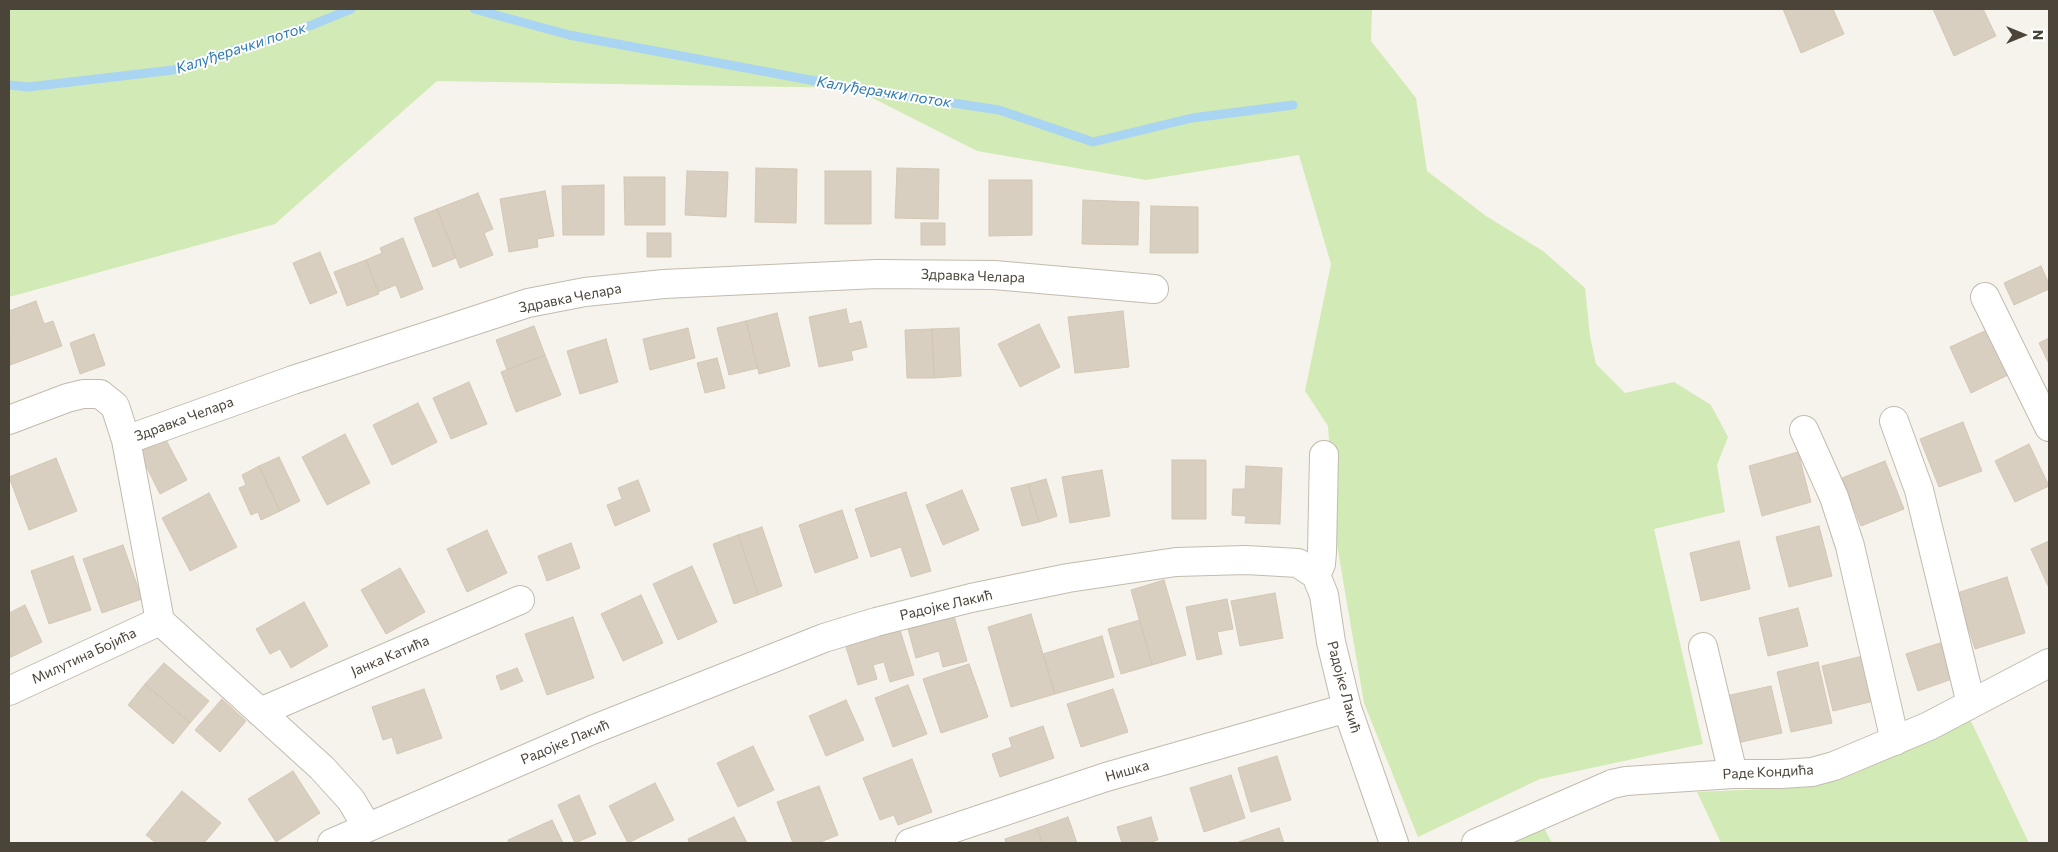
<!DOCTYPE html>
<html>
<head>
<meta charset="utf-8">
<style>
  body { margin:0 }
  #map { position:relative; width:2058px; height:852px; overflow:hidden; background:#f6f3ec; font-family:Commissioner,sans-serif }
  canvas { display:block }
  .frame { position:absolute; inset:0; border:10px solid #4b4439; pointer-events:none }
  .north { position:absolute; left:1998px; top:10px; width:50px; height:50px; -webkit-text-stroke:4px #fff; paint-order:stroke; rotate:90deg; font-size:14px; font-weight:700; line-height:20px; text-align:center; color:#4b4439 }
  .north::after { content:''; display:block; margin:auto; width:18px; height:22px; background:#4b4439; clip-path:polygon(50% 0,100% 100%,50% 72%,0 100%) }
</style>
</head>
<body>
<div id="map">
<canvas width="2058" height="852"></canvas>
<div class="frame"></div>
<div class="north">N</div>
</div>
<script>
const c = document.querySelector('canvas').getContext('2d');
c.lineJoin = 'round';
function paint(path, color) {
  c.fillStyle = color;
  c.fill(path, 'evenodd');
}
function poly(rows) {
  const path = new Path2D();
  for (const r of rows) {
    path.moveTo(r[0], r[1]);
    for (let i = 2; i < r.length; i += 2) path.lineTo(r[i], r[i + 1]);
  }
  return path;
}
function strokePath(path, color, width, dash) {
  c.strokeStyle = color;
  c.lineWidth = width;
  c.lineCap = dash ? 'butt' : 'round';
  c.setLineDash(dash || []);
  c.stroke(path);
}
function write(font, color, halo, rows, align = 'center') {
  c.font = font + ' Commissioner,sans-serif';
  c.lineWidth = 4;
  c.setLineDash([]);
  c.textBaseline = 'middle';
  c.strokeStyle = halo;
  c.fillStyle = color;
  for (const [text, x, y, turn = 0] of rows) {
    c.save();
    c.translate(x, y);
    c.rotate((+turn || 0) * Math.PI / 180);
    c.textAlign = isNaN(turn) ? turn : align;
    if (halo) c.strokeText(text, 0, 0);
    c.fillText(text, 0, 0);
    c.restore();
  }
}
paint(poly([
  [9,9,1372,9,1371,41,1416,98,1427,171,1486,216,1543,251,1585,288,1590,336,1596,364,1625,393,1674,382,1711,405,1728,437,1717,465,1725,512,1654,529,1703,744,1540,779,1418,837,1364,703,1336,539,1328,426,1305,391,1331,264,1299,155,1146,180,977,151,853,88,437,81,275,224,9,297],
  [1970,719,2029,843,1721,843,1697,792,1811,787,1834,781,1861,771,1895,741,1929,741],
  [1538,817,1552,843,1476,843]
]), '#d2eab5');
strokePath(poly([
  [474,9,569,35,853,88,999,110,1093,142,1192,118,1293,105],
  [9,85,28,87,173,70,312,25,351,9]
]), '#a9d4f2', 9);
const building = poly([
  [1783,9,1833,9,1844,34,1801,53,1783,9],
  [1933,9,1983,9,1996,36,1954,56,1933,9],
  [756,168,797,169,796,223,755,222,756,168],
  [897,168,939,169,938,219,895,218,897,168],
  [687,171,728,172,726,217,685,215,687,171],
  [825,171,871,171,871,224,825,224,825,171],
  [624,177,665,177,665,225,625,225,624,177],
  [989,180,1032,180,1032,235,989,236,989,180],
  [604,185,604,235,563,235,562,186,604,185],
  [545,191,554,236,537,239,538,247,509,252,500,199,545,191],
  [478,193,493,229,484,233,493,255,460,268,437,209,478,193],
  [1083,200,1139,202,1138,245,1082,244,1083,200],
  [1151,206,1198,207,1198,253,1150,253,1151,206],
  [437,209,456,258,433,267,414,218,437,209],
  [921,223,945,223,945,245,921,245,921,223],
  [647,233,671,233,671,257,647,257,647,233],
  [403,238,423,289,401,298,396,285,378,292,366,260,382,253,380,248,403,238],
  [320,252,337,293,310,304,293,263,320,252],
  [366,260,379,294,347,306,334,272,366,260],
  [2041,266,2049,284,2049,289,2014,305,2004,283,2041,266],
  [36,301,44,324,53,321,62,346,10,365,9,311,36,301],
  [846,309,849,324,861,321,867,347,851,351,853,360,819,367,809,317,846,309],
  [1123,311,1129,367,1075,373,1068,317,1123,311],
  [777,313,790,366,759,374,746,321,777,313],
  [746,321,758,368,729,375,717,328,746,321],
  [1039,324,1060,367,1020,387,998,344,1039,324],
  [534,326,545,355,507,370,496,340,534,326],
  [688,328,695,358,650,370,643,339,688,328],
  [959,328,961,376,934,378,932,329,959,328],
  [932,329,934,378,907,378,905,330,932,329],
  [1987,330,2008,375,1971,393,1950,347,1987,330],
  [94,334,105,365,80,374,70,343,94,334],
  [2049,338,2049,364,2039,343,2049,338],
  [606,339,618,382,580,394,567,351,606,339],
  [545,355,561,395,516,412,501,372,545,355],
  [717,358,725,388,705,393,697,363,717,358],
  [469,382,487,424,451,439,433,398,469,382],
  [418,403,437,442,392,465,373,425,418,403],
  [1963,422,1982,471,1939,487,1920,439,1963,422],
  [345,434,370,483,327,505,302,457,345,434],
  [165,438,187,480,160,494,139,452,165,438],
  [2029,444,2049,486,2015,502,1995,461,2029,444],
  [1798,452,1811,502,1762,516,1749,466,1798,452],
  [279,457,300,501,280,511,259,466,279,457],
  [56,458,77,511,29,530,9,477,56,458],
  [1172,460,1206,460,1206,519,1172,519,1172,460],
  [1885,461,1904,509,1861,526,1842,478,1885,461],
  [259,466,280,511,261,520,258,512,251,515,239,488,246,485,242,475,259,466],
  [1246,466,1282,468,1280,524,1245,523,1246,516,1232,515,1233,489,1245,489,1246,466],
  [1102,470,1110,516,1070,523,1062,477,1102,470],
  [1046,479,1057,516,1039,522,1028,484,1046,479],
  [638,480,650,511,615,526,607,505,622,499,618,488,638,480],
  [1028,484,1039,522,1022,526,1011,488,1028,484],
  [962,490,979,530,943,545,926,505,962,490],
  [906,492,931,571,911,577,901,547,871,557,855,509,906,492],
  [209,493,237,547,190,571,162,518,209,493],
  [842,510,858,558,815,573,799,525,842,510],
  [1819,526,1832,576,1789,587,1776,537,1819,526],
  [762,527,782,586,758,595,738,535,762,527],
  [487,530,507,573,467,592,447,549,487,530],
  [738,535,758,595,734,604,713,544,738,535],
  [1739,541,1750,589,1701,601,1690,553,1739,541],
  [2049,541,2049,588,2031,549,2049,541],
  [571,543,580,568,547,581,538,556,571,543],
  [123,545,142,599,102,613,83,559,123,545],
  [73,556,91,610,49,624,31,571,73,556],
  [692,566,717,622,678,640,653,584,692,566],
  [400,568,425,612,386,634,361,590,400,568],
  [2007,577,2025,633,1975,649,1957,593,2007,577],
  [1164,580,1186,655,1152,665,1131,590,1164,580],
  [1275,593,1283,638,1240,646,1231,601,1275,593],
  [641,595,663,643,623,661,601,614,641,595],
  [1227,599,1233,629,1217,632,1222,654,1197,660,1186,607,1227,599],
  [304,602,328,646,291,668,280,649,270,654,256,629,304,602],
  [25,605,42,642,9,658,9,613,25,605],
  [1798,608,1808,646,1768,656,1759,618,1798,608],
  [1031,614,1055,694,1011,707,988,627,1031,614],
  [954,616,967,661,943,667,939,651,916,658,908,629,954,616],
  [573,617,594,678,547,695,525,634,573,617],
  [1140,620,1152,665,1121,674,1108,629,1140,620],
  [899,627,914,675,890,682,884,662,873,665,877,679,858,685,845,644,899,627],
  [1102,636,1114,677,1055,694,1043,654,1102,636],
  [1940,643,1952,679,1918,691,1906,654,1940,643],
  [1863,656,1874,701,1833,711,1822,666,1863,656],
  [1818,662,1832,723,1791,732,1777,672,1818,662],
  [164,663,209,701,190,723,145,684,164,663],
  [969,664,988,717,941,733,923,679,969,664],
  [517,668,523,681,501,690,496,676,517,668],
  [145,684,190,723,173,744,128,705,145,684],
  [908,685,927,734,893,747,875,698,908,685],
  [1771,686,1782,733,1737,743,1726,696,1771,686],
  [424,689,442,738,397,754,392,737,383,740,372,707,424,689],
  [1113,689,1128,732,1081,747,1067,704,1113,689],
  [222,699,246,721,220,752,195,730,222,699],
  [846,700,864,740,826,756,809,716,846,700],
  [1043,726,1054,758,1000,777,992,754,1012,747,1009,738,1043,726],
  [753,746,774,790,738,807,717,763,753,746],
  [1277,756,1291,800,1251,812,1238,768,1277,756],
  [912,759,932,812,898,825,894,815,880,820,863,778,912,759],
  [293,771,320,813,276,842,248,799,293,771],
  [1231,775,1245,818,1204,832,1190,788,1231,775],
  [655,783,674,820,628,843,609,806,655,783],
  [819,786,838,835,818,843,793,843,777,802,819,786],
  [182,791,221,823,204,843,156,843,146,835,182,791],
  [579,795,596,834,575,843,558,805,579,795],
  [734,817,747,843,689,843,688,839,734,817],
  [1068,817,1077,843,1042,843,1037,828,1068,817],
  [1151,817,1158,840,1147,843,1122,843,1117,827,1151,817],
  [552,820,563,843,509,843,508,840,552,820],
  [1037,828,1042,843,1006,843,1005,839,1037,828],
  [1279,828,1284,843,1236,843,1279,828]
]);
paint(building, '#d8cfc1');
strokePath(building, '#d3c7b4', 1);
const minor = poly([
  [1985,297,2049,427],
  [9,420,67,398,83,394,100,394,115,406,126,440,160,621,322,768,351,800,367,827],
  [1894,421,1919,490,1971,704],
  [1804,430,1834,497,1850,546,1895,741],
  [126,440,293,380,528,303,585,292,664,284,877,274,994,275,1154,289],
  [1316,575,1321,564,1322,552,1324,455],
  [1703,647,1733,774],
  [9,691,160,621],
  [260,712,520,600],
  [332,843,592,730,824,638,876,622,971,598,1068,578,1176,562,1246,560,1298,563,1316,575,1324,595,1331,642,1347,708,1394,843],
  [910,843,1106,777,1347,708],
  [1476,843,1612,784,1626,781,1733,774,1781,774,1812,772,1834,766,1929,726,2049,663]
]);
strokePath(minor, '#c2bbae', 30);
strokePath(minor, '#fff', 28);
write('14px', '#4b4439', '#fff', [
  ["Здравка Челара",973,276,2],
  ["Здравка Челара",570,298,-11],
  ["Здравка Челара",184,419,-20],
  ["Радојке Лакић",946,605,-13],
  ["Милутина Бојића",84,656,-25],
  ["Јанка Катића",390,656,-23],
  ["Радојке Лакић",1344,687,75],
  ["Радојке Лакић",565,742,-23],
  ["Нишка",1127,771,-16],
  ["Раде Кондића",1768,772,-3]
]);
write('italic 15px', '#2e7ab2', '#fff', [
  ["Калуђерачки поток",241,48,-18],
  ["Калуђерачки поток",884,92,9]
]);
</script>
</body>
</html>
